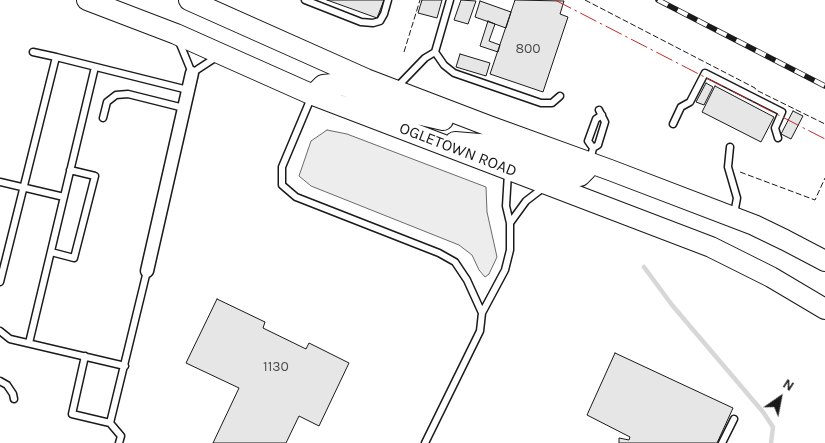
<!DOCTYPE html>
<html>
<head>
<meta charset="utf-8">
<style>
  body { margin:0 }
  #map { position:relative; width:825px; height:443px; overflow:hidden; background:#fff; font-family:Karla,sans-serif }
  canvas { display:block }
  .north { position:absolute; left:755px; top:373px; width:50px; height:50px; -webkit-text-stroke:4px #fff; paint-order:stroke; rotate:33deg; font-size:14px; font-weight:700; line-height:20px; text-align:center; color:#1a1a1a }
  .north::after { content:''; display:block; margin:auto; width:18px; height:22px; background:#1a1a1a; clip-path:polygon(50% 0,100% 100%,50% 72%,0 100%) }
</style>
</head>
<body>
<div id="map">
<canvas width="825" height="443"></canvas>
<div class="north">N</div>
</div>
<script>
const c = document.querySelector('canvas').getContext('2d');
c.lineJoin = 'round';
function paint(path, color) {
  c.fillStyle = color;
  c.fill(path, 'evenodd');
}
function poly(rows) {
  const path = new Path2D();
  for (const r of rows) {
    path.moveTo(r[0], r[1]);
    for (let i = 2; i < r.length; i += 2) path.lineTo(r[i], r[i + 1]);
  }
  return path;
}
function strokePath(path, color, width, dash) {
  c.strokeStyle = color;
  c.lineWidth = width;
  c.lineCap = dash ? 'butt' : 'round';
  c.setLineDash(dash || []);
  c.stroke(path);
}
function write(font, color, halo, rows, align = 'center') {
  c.font = font + ' Karla,sans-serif';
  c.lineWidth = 4;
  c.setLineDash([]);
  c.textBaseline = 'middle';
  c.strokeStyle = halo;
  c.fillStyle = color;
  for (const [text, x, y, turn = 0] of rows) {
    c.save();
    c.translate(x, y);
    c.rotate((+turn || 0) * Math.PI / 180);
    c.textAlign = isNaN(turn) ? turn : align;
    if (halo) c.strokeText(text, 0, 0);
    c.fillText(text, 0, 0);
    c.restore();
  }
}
const green = poly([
  [327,130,347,134,486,187,487,212,497,257,489,274,485,277,479,270,472,255,459,245,311,186,299,176,311,141,327,130]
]);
paint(green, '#ededed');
strokePath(green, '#6a6a6a', 1);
strokePath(poly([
  [644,267,672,305,763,412,773,427,771,443]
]), '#d7d7d7', 4.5);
const building = poly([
  [327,0,384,0,377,18,327,0],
  [422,0,442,0,437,18,418,13,422,0],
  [461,0,476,1,468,24,454,20,461,0],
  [515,0,564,1,560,14,568,17,543,92,490,74,515,0],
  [480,1,511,12,506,28,475,17,480,1],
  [488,21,495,24,489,41,500,45,498,52,480,46,488,21],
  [460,54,490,63,486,76,456,67,460,54],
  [706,83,713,87,704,105,696,102,706,83],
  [715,86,774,117,761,142,702,112,715,86],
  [793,111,803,116,791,139,781,134,793,111],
  [217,299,265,322,263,328,306,349,309,343,349,363,319,426,299,416,286,443,213,443,239,388,186,363,217,299],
  [615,353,733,408,717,443,619,443,619,438,629,440,630,437,587,415,615,353]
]);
paint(building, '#e6e6e6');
strokePath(building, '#1a1a1a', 1);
const lane = poly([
  [305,0,361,22,373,23,380,21,384,14,388,0],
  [178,39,192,73,218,56],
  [33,52,56,57],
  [435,52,444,65,454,73,541,103,552,103,560,96],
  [397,87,425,58,435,52,450,0],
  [311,98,282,167,282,185,296,197,439,253,455,262,467,280,482,313,480,331,425,443],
  [103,118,107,102,116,95,128,94,184,108],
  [673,124,681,107,690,102,705,73,782,112,775,128,778,138],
  [730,147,728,167,737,198,734,214],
  [593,148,588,141,596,119,602,115],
  [590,161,593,148,598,145,605,122,599,110],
  [0,182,64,197],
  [510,223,526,201,543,188],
  [51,252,74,258,95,176,70,170],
  [0,282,56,57,188,90],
  [482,313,505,270,510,250,510,223,506,206,508,173],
  [0,331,10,339,125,366],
  [29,343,95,67],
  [85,356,72,414,110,423],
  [0,381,7,385,13,394,14,399],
  [119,443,121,436,110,423,147,271],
  [722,443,734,419]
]);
const street = poly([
  [147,271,192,73]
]);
const primary = poly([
  [87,0,176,34,313,95,711,247,771,277,825,309],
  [189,0,366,79,489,126,610,170,754,225,785,240,825,261],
  [313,95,323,85,333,84,343,85,413,113,443,120],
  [455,142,491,145,569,174,580,176,586,170,589,162]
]);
strokePath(lane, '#1a1a1a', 9);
strokePath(street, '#1a1a1a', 15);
strokePath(primary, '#1a1a1a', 22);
strokePath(lane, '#fff', 6);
strokePath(street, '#fff', 12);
strokePath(primary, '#fff', 20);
const rail = poly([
  [658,0,825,86]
]);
strokePath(rail, '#1a1a1a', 5.5);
strokePath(rail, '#fff', 4, [11]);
strokePath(poly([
  [585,0,755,88,756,90,825,124],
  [404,52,420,0],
  [740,172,815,200,825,178]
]), '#1a1a1a', 1, [6, 2.5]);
strokePath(poly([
  [555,0,825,139]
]), '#c62828', 1, [18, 4, 2.5, 4]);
write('14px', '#4d4d4d', null, [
  ["800",528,49],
  ["1130",276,367]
]);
write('16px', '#1a1a1a', '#fff', [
  ["OGLETOWN ROAD",458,150,21]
]);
</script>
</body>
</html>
